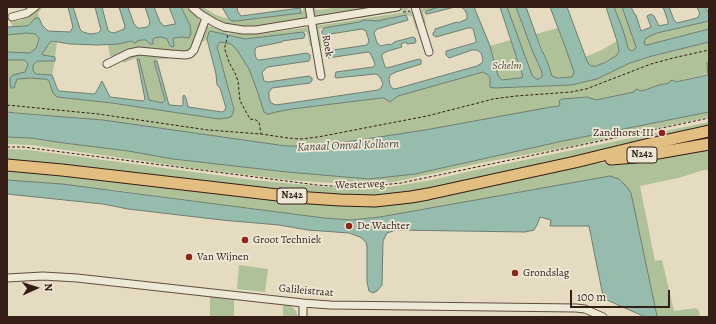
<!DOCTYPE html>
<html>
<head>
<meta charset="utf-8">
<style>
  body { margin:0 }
  #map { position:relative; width:716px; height:324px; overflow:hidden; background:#e5dbc1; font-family:Alegreya,serif }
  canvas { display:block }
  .frame { position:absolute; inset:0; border:8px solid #341e15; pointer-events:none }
  .north { position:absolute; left:16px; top:268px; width:40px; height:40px; -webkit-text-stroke:3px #eee8d7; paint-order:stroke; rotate:87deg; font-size:11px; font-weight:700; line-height:16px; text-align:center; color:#341e15 }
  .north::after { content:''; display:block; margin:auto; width:14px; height:18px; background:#341e15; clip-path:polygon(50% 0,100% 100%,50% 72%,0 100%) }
  .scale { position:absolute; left:570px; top:290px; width:100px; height:18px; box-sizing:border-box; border:2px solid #341e15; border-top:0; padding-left:5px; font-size:12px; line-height:14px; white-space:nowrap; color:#341e15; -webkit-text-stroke:3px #eee8d7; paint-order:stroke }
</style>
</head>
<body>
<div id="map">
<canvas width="716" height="324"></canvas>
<div class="frame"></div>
<div class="north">N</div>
<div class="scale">100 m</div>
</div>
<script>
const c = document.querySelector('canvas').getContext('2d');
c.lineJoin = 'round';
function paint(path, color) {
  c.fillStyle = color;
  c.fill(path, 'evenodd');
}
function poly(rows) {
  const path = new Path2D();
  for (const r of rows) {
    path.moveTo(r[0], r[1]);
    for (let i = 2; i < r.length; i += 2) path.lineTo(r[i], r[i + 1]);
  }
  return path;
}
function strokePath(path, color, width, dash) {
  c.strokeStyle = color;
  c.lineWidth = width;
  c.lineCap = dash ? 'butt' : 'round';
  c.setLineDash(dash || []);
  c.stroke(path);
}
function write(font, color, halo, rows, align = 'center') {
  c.font = font + ' Alegreya,serif';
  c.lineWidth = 3.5;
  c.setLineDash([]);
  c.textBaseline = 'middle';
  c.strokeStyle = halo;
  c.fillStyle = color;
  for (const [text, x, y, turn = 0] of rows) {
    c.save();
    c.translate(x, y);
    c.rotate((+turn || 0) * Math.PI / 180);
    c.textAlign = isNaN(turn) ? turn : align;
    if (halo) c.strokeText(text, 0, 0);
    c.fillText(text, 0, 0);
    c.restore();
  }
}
paint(poly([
  [38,7,43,7,38,13,39,18,38,18,26,26,12,26,11,22,22,20,24,16],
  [181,7,185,7,201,21,192,49,185,53,142,49,117,57,110,56,108,44,119,44,141,40,146,40,149,43,153,43,153,40,154,38,161,37,167,39,170,47,173,47,174,46,173,39,174,38,181,37,189,38,190,25],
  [196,7,203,7,216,15,229,19,232,21,301,13,303,11,303,7,306,7,307,15,305,18,257,27,246,27,229,25,217,21],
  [310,7,315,7,315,9,318,10,341,7,381,7,317,17,313,14],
  [429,7,439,7,423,12,426,23,422,23,419,9],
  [507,7,516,7,532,50,542,72,542,77,539,79,536,79,532,76],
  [614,7,622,7,635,44,636,48,632,51,628,48,623,30],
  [403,8,408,8,409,10,316,25,317,23,321,21],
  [412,11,415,14,419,26,416,30,412,16,406,15,377,21,364,20,359,22,319,29,322,48,318,45,315,26],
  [709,21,709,29,647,45,645,45,644,42,646,38,657,33],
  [206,25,228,32,227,35,209,32,207,39,203,42,200,40],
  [310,27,314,46,310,46,307,32,245,39,229,35,229,33,240,34,259,34],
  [558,28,566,49,574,72,573,76,572,77,557,78,552,76,547,61,536,34],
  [27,33,35,34,39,38,37,46,34,51,28,53,7,52,7,35],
  [511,40,522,74,523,77,502,80,498,76,490,46],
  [52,41,57,42,55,57,43,55,41,53,50,42],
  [617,41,619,50,617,55,601,64,594,66,590,66,585,57,600,51],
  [220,42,231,44,237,50,242,57,249,69,257,90,264,112,267,114,292,109,381,98,384,98,389,101,392,101,398,96,483,72,488,75,490,78,490,85,505,88,540,86,571,85,597,79,630,63,652,56,709,42,709,61,707,63,708,74,659,85,645,90,596,100,587,97,560,104,560,106,551,107,425,130,326,145,308,146,286,146,103,120,36,114,7,112,7,60,24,60,28,64,28,66,25,72,15,75,15,86,17,79,31,78,42,78,46,79,49,81,50,85,68,98,112,103,219,119,234,106,217,47,218,45],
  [138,53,167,56,168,59,157,59,157,61,154,62,165,100,162,103,149,100,139,59,137,59,136,58,123,63,123,59],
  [44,60,55,61,52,75,45,74,36,74,33,71,33,66,34,63,38,61],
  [709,112,709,117,567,147,486,162,394,182,356,184,333,183,289,180,192,168,31,145,7,144,7,137,31,138,64,143,128,151,173,159,287,172,369,179,415,174,563,141],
  [709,122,709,128,688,130,665,134,625,147,450,185,388,195,328,196,7,161,7,149,29,150,253,180,340,188,356,189,380,188,403,185,432,180,471,171],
  [709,149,709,170,704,170,678,178,640,186,655,261,662,260,674,311,696,308,699,311,700,317,657,317,631,193,610,176,380,217,351,220,324,218,114,190,7,180,7,169,338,204,539,175,594,164],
  [239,265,268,269,265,292,237,289],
  [210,295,234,298,234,317,210,317],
  [283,304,289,305,292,307,296,311,298,317,283,317]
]), '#afc198');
const water = poly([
  [68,7,73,7,80,29,83,32,90,34,98,33,101,30,95,7,102,7,108,30,110,32,114,33,124,29,125,26,119,7,128,7,134,24,138,28,141,28,147,27,149,25,150,22,145,7,154,7,160,22,164,26,175,24,175,22,169,7,181,7,190,25,191,33,189,38,181,37,174,38,173,39,174,46,173,47,170,46,167,39,161,37,154,38,153,40,153,44,150,44,146,40,141,40,137,41,136,43,134,43,132,41,119,44,97,45,70,44,52,41,50,42,42,54,43,55,55,57,55,61,38,61,34,64,33,66,33,71,36,74,52,75,57,88,59,91,94,94,95,94,102,81,110,97,143,101,145,99,137,59,139,59,149,100,162,103,165,100,154,61,157,61,169,105,182,106,183,105,183,96,184,95,186,98,188,107,222,112,224,111,226,108,220,88,217,85,216,74,207,39,209,32,210,31,245,39,303,32,305,34,304,38,282,41,282,42,257,47,255,49,255,54,256,58,258,60,260,60,307,53,310,55,310,59,309,61,268,67,265,69,262,73,264,81,268,82,309,76,312,78,312,81,310,83,272,88,269,92,269,98,271,103,276,105,378,90,381,88,383,84,381,79,378,75,375,74,336,78,335,77,336,72,373,67,375,65,374,61,370,53,368,52,328,58,326,54,327,51,367,45,369,41,366,31,362,29,324,35,322,34,322,31,324,28,359,22,364,20,377,21,406,15,408,20,377,29,374,33,377,43,381,46,389,44,390,45,394,43,394,42,413,37,415,38,416,41,415,43,407,44,406,42,401,44,402,47,388,51,382,54,382,57,385,67,387,68,419,59,421,60,421,64,396,72,390,75,389,79,390,85,392,88,395,89,477,66,482,63,483,60,482,56,481,53,477,50,472,50,449,58,446,55,446,51,474,43,476,42,476,40,473,29,472,28,468,28,436,37,433,35,433,33,435,31,435,29,457,22,458,23,467,19,467,15,465,10,461,7,474,7,490,46,498,76,502,80,519,78,523,77,522,74,500,7,507,7,532,75,536,79,539,79,542,77,542,72,532,50,516,7,526,7,540,46,547,61,552,76,557,78,572,77,573,75,574,72,566,49,550,7,567,7,587,61,589,64,591,66,596,66,606,62,617,55,619,51,617,41,606,7,614,7,623,30,628,48,630,50,632,51,636,48,636,47,622,7,631,7,635,15,636,15,641,31,651,27,647,16,651,14,654,16,659,26,668,24,668,21,663,7,669,7,674,20,677,23,697,18,700,14,697,7,705,7,709,13,709,21,657,33,646,38,644,42,645,45,647,45,709,29,709,42,652,56,630,63,597,79,571,85,494,88,490,87,490,78,488,75,483,72,398,96,390,102,384,98,381,98,292,109,276,112,269,114,267,114,264,112,257,90,249,69,237,50,231,44,220,42,218,45,217,47,234,109,233,113,231,117,227,118,219,119,112,103,57,97,53,93,49,81,46,79,42,79,31,78,17,79,14,88,11,88,10,83,10,78,13,75,25,72,28,65,27,62,24,60,7,60,7,52,30,53,36,48,38,43,39,38,35,34,27,33,7,35,7,27,26,26,29,25,35,18,39,18,42,25,48,31,70,32,73,27,68,7],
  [222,7,237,7,238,12,241,16,300,8,301,11,301,13,236,21,232,21,229,19,222,7],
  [439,7,455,7,427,14,426,14,425,13,426,11,439,7],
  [709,61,709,112,563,141,415,174,397,176,369,179,287,172,173,159,128,151,64,143,31,138,7,137,7,112,16,113,103,120,286,146,308,146,326,145,425,130,551,107,559,106,560,104,559,101,562,99,587,97,596,100,634,92,635,90,638,89,640,91,645,90,659,85,669,83,670,81,673,80,675,82,708,75,707,63,709,61],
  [610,176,619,179,627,187,631,193,657,316,653,317,645,317,634,312,607,300,603,296,589,226,550,226,551,220,540,217,537,225,534,230,525,232,396,230,387,233,383,241,382,285,377,291,373,293,369,291,367,282,367,247,366,242,360,237,349,233,308,230,279,225,222,220,128,209,103,204,7,194,7,180,62,184,324,218,351,220,380,217,610,176]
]);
paint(water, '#96bcae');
strokePath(water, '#6f7d71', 1);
const street = poly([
  [192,7,200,14,215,23,224,27,243,30,256,30,397,7],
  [309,7,321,76],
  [415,7,429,52],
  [12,17,27,13,35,7],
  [107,64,129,53,139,51,171,54,185,55,190,54,194,50,206,18],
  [7,278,43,276,77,278,303,303,330,305,576,308,585,309,603,317],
  [303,317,303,303]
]);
const primary = poly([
  [611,159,635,157,709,144],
  [7,165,62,170,295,197,340,200,375,201,411,197,428,194,575,162,645,145,709,131]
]);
strokePath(street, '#604d40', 9);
strokePath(primary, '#341e15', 13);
strokePath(poly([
  [403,12,410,11],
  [228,35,225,46,225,50,229,62,235,73,238,81,240,101,250,119,256,120,259,122,261,134],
  [7,105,98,114,208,130,261,134,288,138,301,139,318,137,427,116,478,103,493,99,516,96,571,92,586,89,651,64,673,58,709,50],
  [7,147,23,147,317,185,346,187,372,186,401,183,709,118]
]), '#341e15', 1, [3, 2]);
strokePath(street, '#eee8d7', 7);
strokePath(primary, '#e2be80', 11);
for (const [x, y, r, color] of [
  [662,133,4,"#8f2418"],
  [349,226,4,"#8f2418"],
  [245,240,4,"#8f2418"],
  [189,257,4,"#8f2418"],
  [515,273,4,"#8f2418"]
]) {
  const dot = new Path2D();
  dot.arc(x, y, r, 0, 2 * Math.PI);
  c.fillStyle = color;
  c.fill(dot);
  strokePath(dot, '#eee8d7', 1.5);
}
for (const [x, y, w] of [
  [642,155,30],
  [292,196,30]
]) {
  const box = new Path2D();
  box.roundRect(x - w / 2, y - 8, w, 16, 3);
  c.fillStyle = '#eee8d7';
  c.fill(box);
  strokePath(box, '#341e15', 1);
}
write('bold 10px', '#341e15', null, [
  ["N242",642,155],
  ["N242",292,196]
]);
write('11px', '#341e15', '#eee8d7', [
  ["Roek",327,46,80],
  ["Westerweg",360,185,-2],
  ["Galileistraat",306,291,5]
]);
write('italic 11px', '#594f3c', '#eee8d7', [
  ["Schelm",507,66]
]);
write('11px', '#341e15', '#eee8d7', [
  ["Zandhorst III",654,133,"right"],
  ["De Wachter",357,226],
  ["Groot Techniek",253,240],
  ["Van Wijnen",197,257],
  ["Grondslag",523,273]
], 'left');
write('italic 12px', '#514d43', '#eee8d7', [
  ["Kanaal Omval Kolhorn",348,146,-2]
]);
</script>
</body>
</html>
